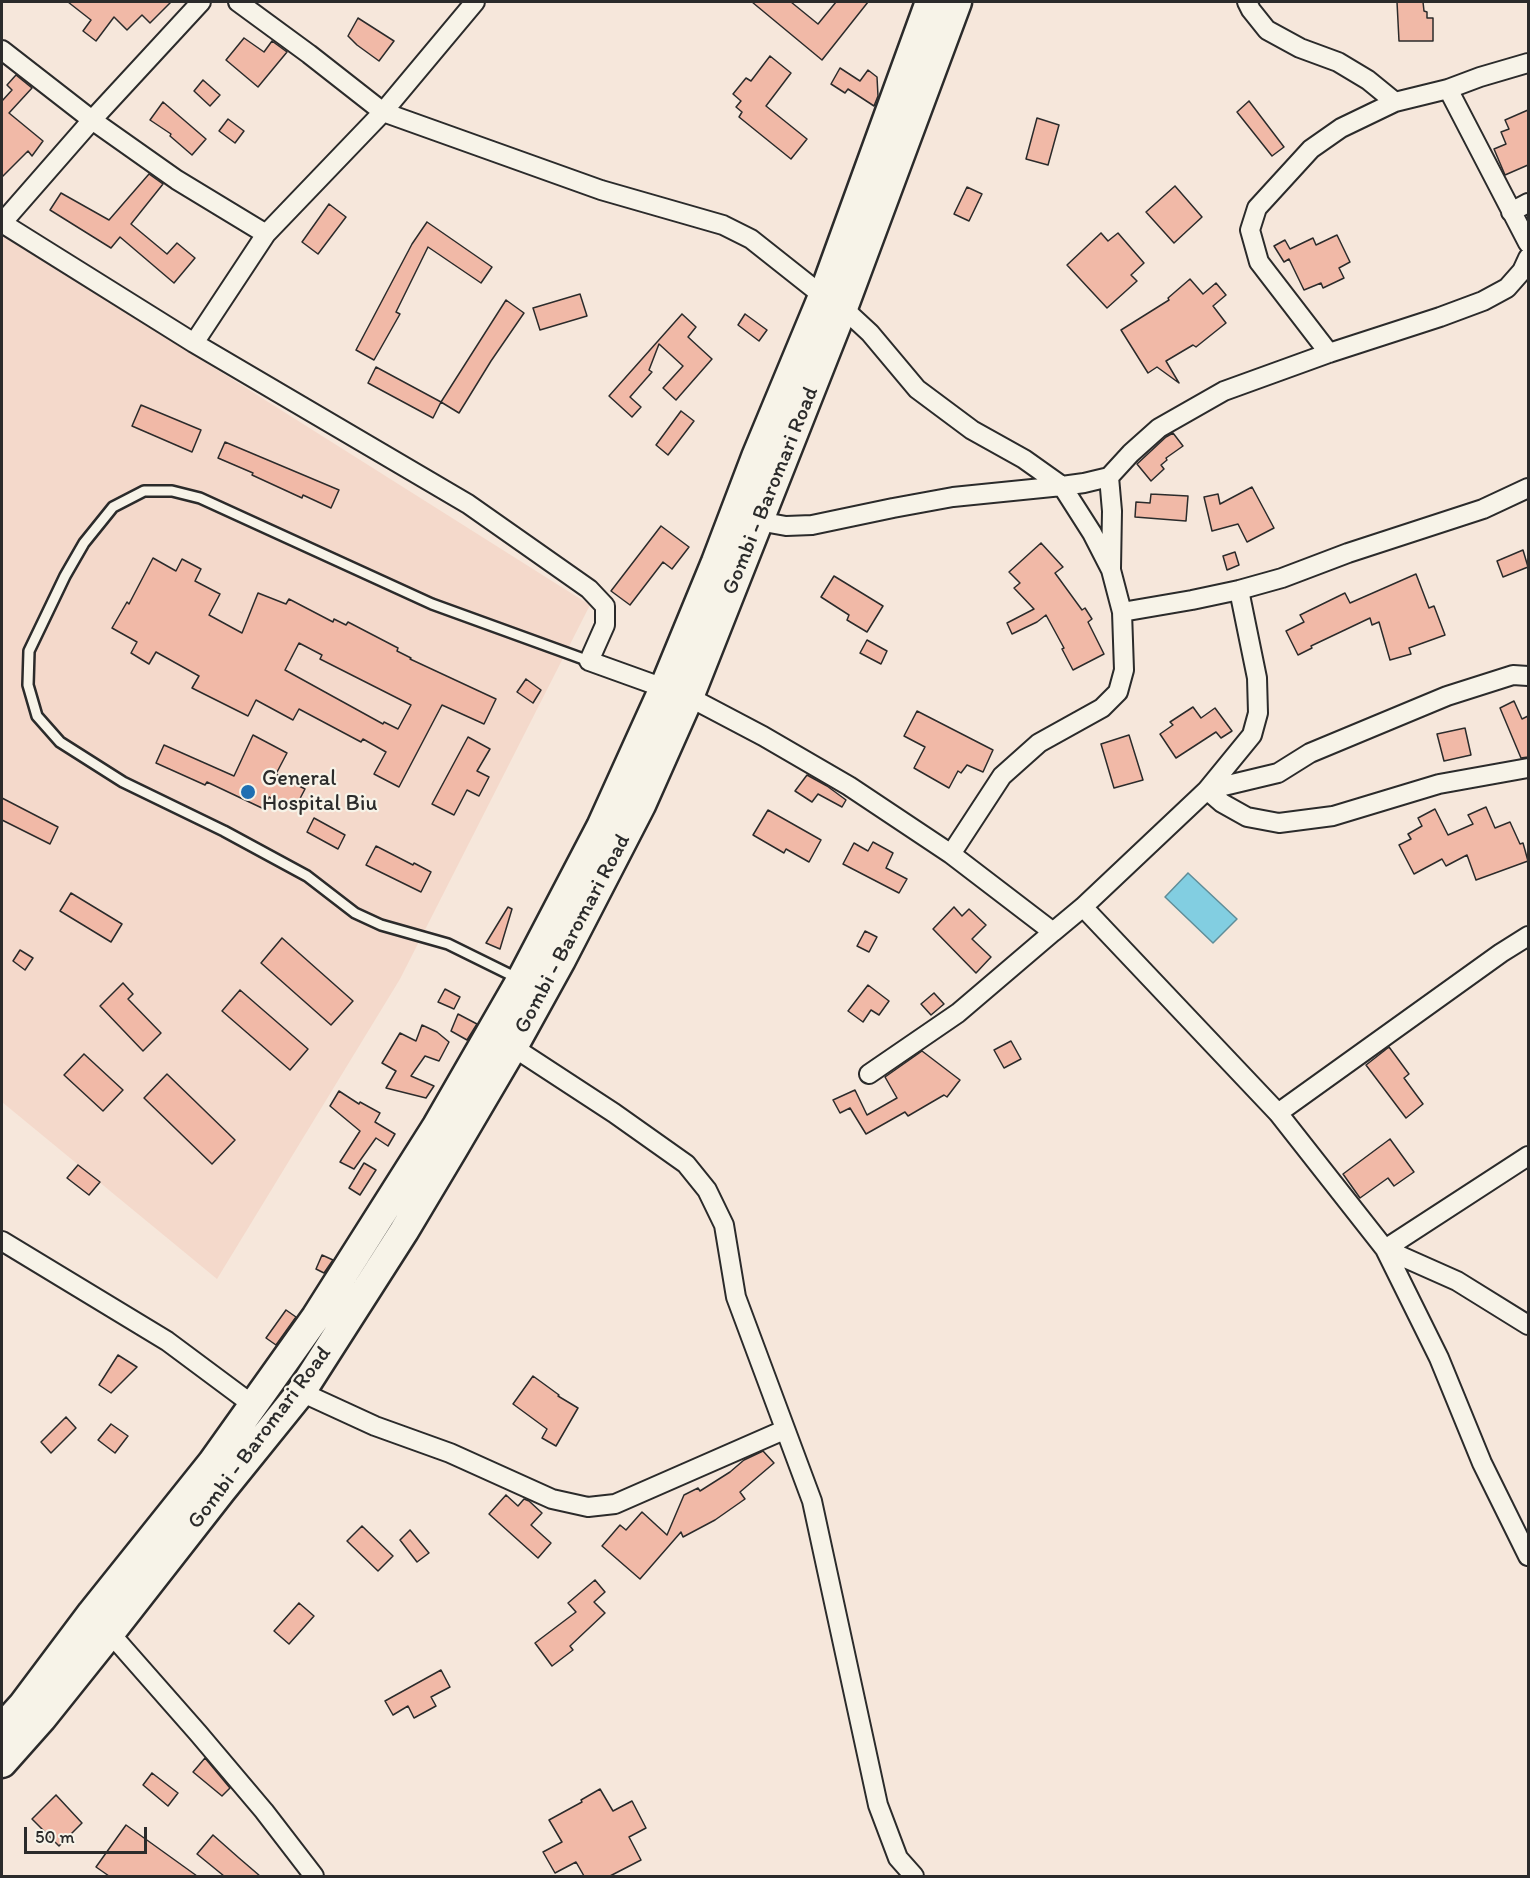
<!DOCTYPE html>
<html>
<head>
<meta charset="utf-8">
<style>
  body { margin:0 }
  #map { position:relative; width:1530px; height:1878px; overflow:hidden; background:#f6e7db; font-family:Itim,sans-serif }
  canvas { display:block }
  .frame { position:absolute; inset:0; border:3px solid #2b2b2b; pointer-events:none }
  .scale { position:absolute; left:24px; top:1827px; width:123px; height:27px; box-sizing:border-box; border:3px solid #2b2b2b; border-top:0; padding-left:8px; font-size:18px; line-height:21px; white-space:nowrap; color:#2b2b2b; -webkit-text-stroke:4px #f7f3e8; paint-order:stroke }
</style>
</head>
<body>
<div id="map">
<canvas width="1530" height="1878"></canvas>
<div class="frame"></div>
<div class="scale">50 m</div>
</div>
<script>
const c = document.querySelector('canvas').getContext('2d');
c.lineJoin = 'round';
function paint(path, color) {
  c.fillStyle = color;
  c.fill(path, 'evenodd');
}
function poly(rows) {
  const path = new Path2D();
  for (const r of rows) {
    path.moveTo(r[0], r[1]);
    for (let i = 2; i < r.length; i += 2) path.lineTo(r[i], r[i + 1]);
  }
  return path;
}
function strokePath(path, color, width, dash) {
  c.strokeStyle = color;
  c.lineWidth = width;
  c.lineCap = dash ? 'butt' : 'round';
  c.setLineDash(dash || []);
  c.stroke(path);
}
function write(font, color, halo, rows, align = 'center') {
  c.font = font + ' Itim,sans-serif';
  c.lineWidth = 4.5;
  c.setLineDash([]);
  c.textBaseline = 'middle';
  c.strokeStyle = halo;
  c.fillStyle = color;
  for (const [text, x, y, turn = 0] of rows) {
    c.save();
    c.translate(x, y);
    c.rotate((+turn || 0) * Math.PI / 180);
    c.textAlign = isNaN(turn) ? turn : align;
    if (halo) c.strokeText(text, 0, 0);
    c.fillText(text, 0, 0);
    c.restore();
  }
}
paint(poly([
  [2,234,590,605,400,979,217,1279,2,1102]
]), '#f4d9cb');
const water = poly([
  [1188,873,1237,919,1213,943,1165,897,1188,873]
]);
paint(water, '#82cee1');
strokePath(water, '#5f8d98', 1.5);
const building = poly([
  [68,2,171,2,150,23,142,15,127,30,114,17,96,41,83,31,91,20,68,2],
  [752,2,791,2,818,24,836,2,868,2,822,60,752,2],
  [1397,2,1423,2,1424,11,1427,12,1427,18,1433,18,1433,41,1399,41,1397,2],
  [358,18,394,41,379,61,357,45,348,36,358,18],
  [244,38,264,52,272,41,287,52,258,87,226,60,244,38],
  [770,56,791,73,766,106,807,139,791,159,739,117,742,112,736,107,741,101,733,94,746,78,751,81,770,56],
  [840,68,860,81,868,70,877,77,878,96,874,106,848,89,845,93,831,84,840,68],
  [16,75,32,88,9,113,43,141,32,156,28,151,2,177,2,101,12,90,7,85,16,75],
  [203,80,220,95,210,106,194,91,203,80],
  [1249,101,1284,147,1272,156,1237,112,1249,101],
  [163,102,206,139,192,155,170,136,171,134,150,120,163,102],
  [1528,110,1528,165,1505,175,1494,149,1506,144,1501,132,1509,129,1505,120,1528,110],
  [1037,118,1059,125,1048,165,1026,159,1037,118],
  [228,119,244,131,235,143,219,131,228,119],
  [149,174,163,184,131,224,167,254,177,243,195,258,174,283,120,237,111,248,50,210,61,193,109,220,149,174],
  [1175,186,1202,217,1174,243,1146,212,1175,186],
  [967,187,982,194,969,221,954,214,967,187],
  [329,204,346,217,318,254,302,242,329,204],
  [427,222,492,267,481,283,428,247,396,312,400,314,374,360,356,350,412,244,427,222],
  [1101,233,1108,241,1118,233,1144,263,1131,275,1137,281,1107,308,1067,265,1101,233],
  [1337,235,1350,262,1339,268,1344,278,1323,288,1321,283,1304,290,1289,259,1284,262,1274,246,1285,240,1290,249,1313,238,1316,245,1337,235],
  [1190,279,1203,294,1216,283,1226,295,1213,306,1226,323,1196,347,1193,345,1166,361,1179,383,1157,367,1148,373,1121,330,1169,300,1168,298,1190,279],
  [580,294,587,316,540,330,533,308,580,294],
  [506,300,524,313,491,361,459,413,441,402,506,300],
  [682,314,696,327,688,337,712,359,676,400,663,388,683,366,659,344,649,370,652,372,630,397,641,407,632,417,609,396,682,314],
  [745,314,767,330,759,341,738,325,745,314],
  [376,367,441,402,433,418,368,383,376,367],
  [141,405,201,430,192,452,132,426,141,405],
  [681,411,694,421,668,455,656,445,681,411],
  [1173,433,1183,446,1166,458,1167,460,1161,465,1164,469,1151,481,1137,464,1166,437,1173,433],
  [225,442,339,490,331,508,303,495,302,498,252,475,253,473,218,458,225,442],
  [1252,487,1274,528,1247,542,1238,524,1212,531,1204,497,1218,494,1220,504,1252,487],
  [1151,494,1188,496,1186,521,1135,517,1136,502,1150,503,1151,494],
  [661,526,689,547,672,569,663,562,630,605,611,591,661,526],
  [1041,543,1063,567,1055,573,1082,610,1085,608,1092,619,1088,622,1104,654,1073,670,1062,649,1064,648,1046,615,1037,622,1012,634,1007,623,1034,609,1014,588,1020,583,1009,572,1041,543],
  [1523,550,1528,567,1503,577,1497,561,1523,550],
  [1235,552,1239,565,1227,570,1223,556,1235,552],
  [153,558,176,571,182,559,201,569,195,581,220,594,209,615,242,633,258,593,286,604,289,599,333,622,334,619,346,625,348,622,398,648,397,651,411,658,410,659,496,699,484,724,442,705,399,787,374,774,386,752,363,739,361,742,299,709,293,720,256,700,248,716,192,688,199,676,156,652,149,664,131,653,137,642,112,628,127,602,129,604,153,558],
  [299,643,322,655,320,659,411,705,398,729,384,722,383,724,285,670,299,643],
  [1416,574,1429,608,1434,606,1445,635,1409,648,1411,654,1390,660,1379,622,1372,625,1370,618,1311,646,1312,648,1298,655,1286,631,1304,622,1300,615,1345,593,1350,603,1416,574],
  [834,576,883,606,867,632,847,620,849,615,821,597,834,576],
  [867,640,887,651,881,664,860,653,867,640],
  [526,679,541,690,533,703,517,692,526,679],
  [1514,701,1522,719,1528,716,1528,757,1521,758,1500,708,1514,701],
  [1193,707,1201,718,1215,708,1232,731,1221,738,1216,732,1176,758,1160,734,1173,725,1170,722,1193,707],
  [917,711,993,750,983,772,967,765,961,773,958,771,949,788,914,768,925,747,904,736,917,711],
  [1465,728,1471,755,1444,761,1437,734,1465,728],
  [253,735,287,753,276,774,305,789,294,810,269,797,264,809,207,782,205,785,156,763,164,745,234,776,253,735],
  [1129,735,1143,780,1114,788,1101,744,1129,735],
  [468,737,490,749,477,771,489,777,479,796,467,790,454,815,432,804,468,737],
  [807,775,827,786,846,800,842,807,818,794,812,802,795,791,807,775],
  [2,798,58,827,50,844,2,820,2,798],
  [1486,807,1495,828,1510,822,1520,844,1523,843,1528,861,1476,880,1467,855,1446,866,1442,859,1414,874,1399,845,1411,839,1408,834,1422,826,1418,818,1435,809,1448,835,1473,824,1468,815,1486,807],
  [768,810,821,840,809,862,786,849,784,853,753,835,768,810],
  [314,818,345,835,338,849,307,832,314,818],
  [873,842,893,853,886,868,907,879,899,893,843,864,854,843,868,851,873,842],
  [376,846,413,865,414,863,431,872,421,892,366,865,376,846],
  [71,893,122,924,111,942,60,911,71,893],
  [508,907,512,909,500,949,486,943,508,907],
  [954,907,962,916,969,909,986,925,972,939,991,957,976,973,933,929,954,907],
  [865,931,877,937,869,952,857,946,865,931],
  [282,938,353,1001,331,1025,261,963,282,938],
  [20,950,33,958,25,970,13,961,20,950],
  [123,983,133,994,128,999,161,1033,143,1051,100,1006,123,983],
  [868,985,889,1001,879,1015,871,1010,863,1022,848,1011,868,985],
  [445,989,460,997,454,1009,438,1002,445,989],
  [240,990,308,1049,290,1070,222,1011,240,990],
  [934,993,944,1004,931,1015,921,1004,934,993],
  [458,1014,477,1024,467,1040,451,1031,458,1014],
  [422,1025,437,1032,449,1042,439,1061,425,1056,411,1076,434,1086,426,1098,386,1088,396,1071,382,1063,400,1033,416,1041,422,1025],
  [1011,1041,1021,1059,1004,1068,994,1050,1011,1041],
  [1389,1047,1409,1074,1404,1078,1423,1104,1406,1118,1366,1065,1389,1047],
  [922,1051,960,1080,947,1097,944,1095,908,1116,905,1112,866,1134,850,1108,840,1113,833,1100,855,1090,867,1115,897,1098,885,1077,922,1051],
  [84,1054,123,1090,103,1111,64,1075,84,1054],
  [167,1074,235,1140,212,1164,144,1098,167,1074],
  [339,1091,359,1104,360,1102,380,1113,375,1122,395,1134,388,1146,376,1138,354,1169,340,1162,360,1131,330,1106,339,1091],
  [1390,1139,1414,1172,1394,1186,1388,1178,1360,1198,1343,1174,1390,1139],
  [364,1163,376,1170,360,1195,349,1188,364,1163],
  [78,1165,100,1182,89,1195,67,1178,78,1165],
  [322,1255,333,1260,324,1273,316,1269,322,1255],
  [286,1310,296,1317,276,1345,266,1338,286,1310],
  [118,1355,137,1367,111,1393,99,1385,118,1355],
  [533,1376,559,1395,558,1396,578,1408,556,1446,542,1438,547,1429,513,1404,533,1376],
  [66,1417,76,1428,51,1453,41,1442,66,1417],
  [111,1424,128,1436,115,1453,98,1440,111,1424],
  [763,1451,774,1463,740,1492,745,1499,715,1520,683,1537,681,1532,640,1579,602,1546,620,1525,626,1530,642,1512,667,1535,684,1495,698,1488,700,1491,730,1472,744,1460,763,1451],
  [506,1495,518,1506,524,1499,529,1501,542,1513,531,1525,551,1543,538,1558,489,1514,506,1495],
  [362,1526,393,1556,378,1571,347,1541,362,1526],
  [410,1530,429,1553,417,1562,400,1540,410,1530],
  [595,1580,605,1592,594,1602,605,1613,570,1646,573,1650,552,1666,535,1643,576,1612,568,1603,595,1580],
  [299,1603,314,1616,289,1644,274,1631,299,1603],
  [441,1670,450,1687,431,1697,436,1706,414,1718,408,1706,393,1715,385,1701,441,1670],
  [205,1758,230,1788,222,1796,193,1772,205,1758],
  [152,1773,178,1793,168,1806,143,1785,152,1773],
  [600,1789,613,1811,632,1801,646,1828,629,1837,641,1860,610,1876,584,1876,576,1862,555,1873,543,1852,562,1842,549,1820,582,1802,581,1800,600,1789],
  [56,1795,82,1823,59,1846,32,1819,56,1795],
  [126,1825,197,1876,109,1876,96,1867,126,1825],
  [213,1835,239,1858,260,1876,224,1876,197,1854,213,1835]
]);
paint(building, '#f1b9a7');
strokePath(building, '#2b2b2b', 1.5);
const service = poly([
  [519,979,448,944,381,925,355,913,307,876,224,831,123,782,60,742,37,716,28,685,29,651,65,576,84,543,113,507,144,491,172,491,200,498,432,604,589,661]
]);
const minor = poly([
  [238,2,309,54,383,112,601,190,723,225,751,239,823,296],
  [1247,2,1251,10,1267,30,1300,48,1338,62,1368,80,1395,102],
  [2,50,92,120,201,2],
  [1448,89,1528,243],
  [1511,212,1528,203],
  [2,223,194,343,468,504,589,589,605,606,605,625,589,661,689,697,763,736,849,786,951,854,1053,932,1083,907,1207,790,1252,735,1258,713,1257,678,1239,590],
  [2,223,92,120,177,180,266,234,194,343],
  [266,234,383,112,475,2],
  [843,308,870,333,917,389,972,430,1024,459,1062,486,1084,483,1109,477,1131,453,1159,428,1224,391,1329,353,1440,317,1483,301,1507,288,1522,271,1528,258],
  [1329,353,1259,262,1250,230,1257,208,1311,149,1341,128,1395,102,1448,89,1480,77,1528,63],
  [1109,477,1112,511,1111,568],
  [758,521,786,526,812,525,893,508,953,497,1062,486,1092,533,1111,570,1122,612,1124,670,1118,692,1102,708,1039,743,1002,776,951,854],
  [1122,612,1192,600,1239,590,1282,578,1348,553,1483,509,1528,488],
  [1207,790,1278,773,1310,753,1447,696,1513,675,1528,676],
  [1207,790,1222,803,1247,817,1279,823,1333,816,1439,784,1528,768],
  [1083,907,1278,1113,1385,1249,1457,1281,1528,1325],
  [513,1047,614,1113,686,1164,707,1190,724,1225,736,1297,812,1501,878,1805,898,1858,914,1876],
  [869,1074,958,1013,1053,932],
  [1278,1113,1501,953,1528,936],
  [1528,1156,1385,1249,1439,1358,1482,1463,1528,1556],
  [2,1241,167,1341,253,1405],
  [301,1392,375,1426,450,1453,552,1499,588,1507,615,1504,784,1430],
  [110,1633,198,1733,264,1811,314,1876]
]);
const primary = poly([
  [2,1728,23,1705,92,1613,212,1463,316,1317,437,1126,521,980,601,827,664,688,716,562,756,457,823,296,930,2],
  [2,1763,42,1718,110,1633,221,1491,301,1392,404,1231,453,1149,513,1047,561,960,641,805,689,697,843,308,957,2]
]);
strokePath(service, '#2b2b2b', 14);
strokePath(minor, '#2b2b2b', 22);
strokePath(primary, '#2b2b2b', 33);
strokePath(service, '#f7f3e8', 9);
strokePath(minor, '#f7f3e8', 18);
strokePath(primary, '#f7f3e8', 28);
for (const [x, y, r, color] of [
  [248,792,8,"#1f6fb2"]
]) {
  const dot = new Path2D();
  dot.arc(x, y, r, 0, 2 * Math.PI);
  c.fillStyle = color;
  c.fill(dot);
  strokePath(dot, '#f7f3e8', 2);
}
write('22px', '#2b2b2b', '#f7f3e8', [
  ["Gombi - Baromari Road",771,491,-68],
  ["Gombi - Baromari Road",573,934,-62],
  ["Gombi - Baromari Road",260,1438,-53]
]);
write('22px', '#2b2b2b', '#f7f3e8', [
  ["General",262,779],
  ["Hospital Biu",262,804]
], 'left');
</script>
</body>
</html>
